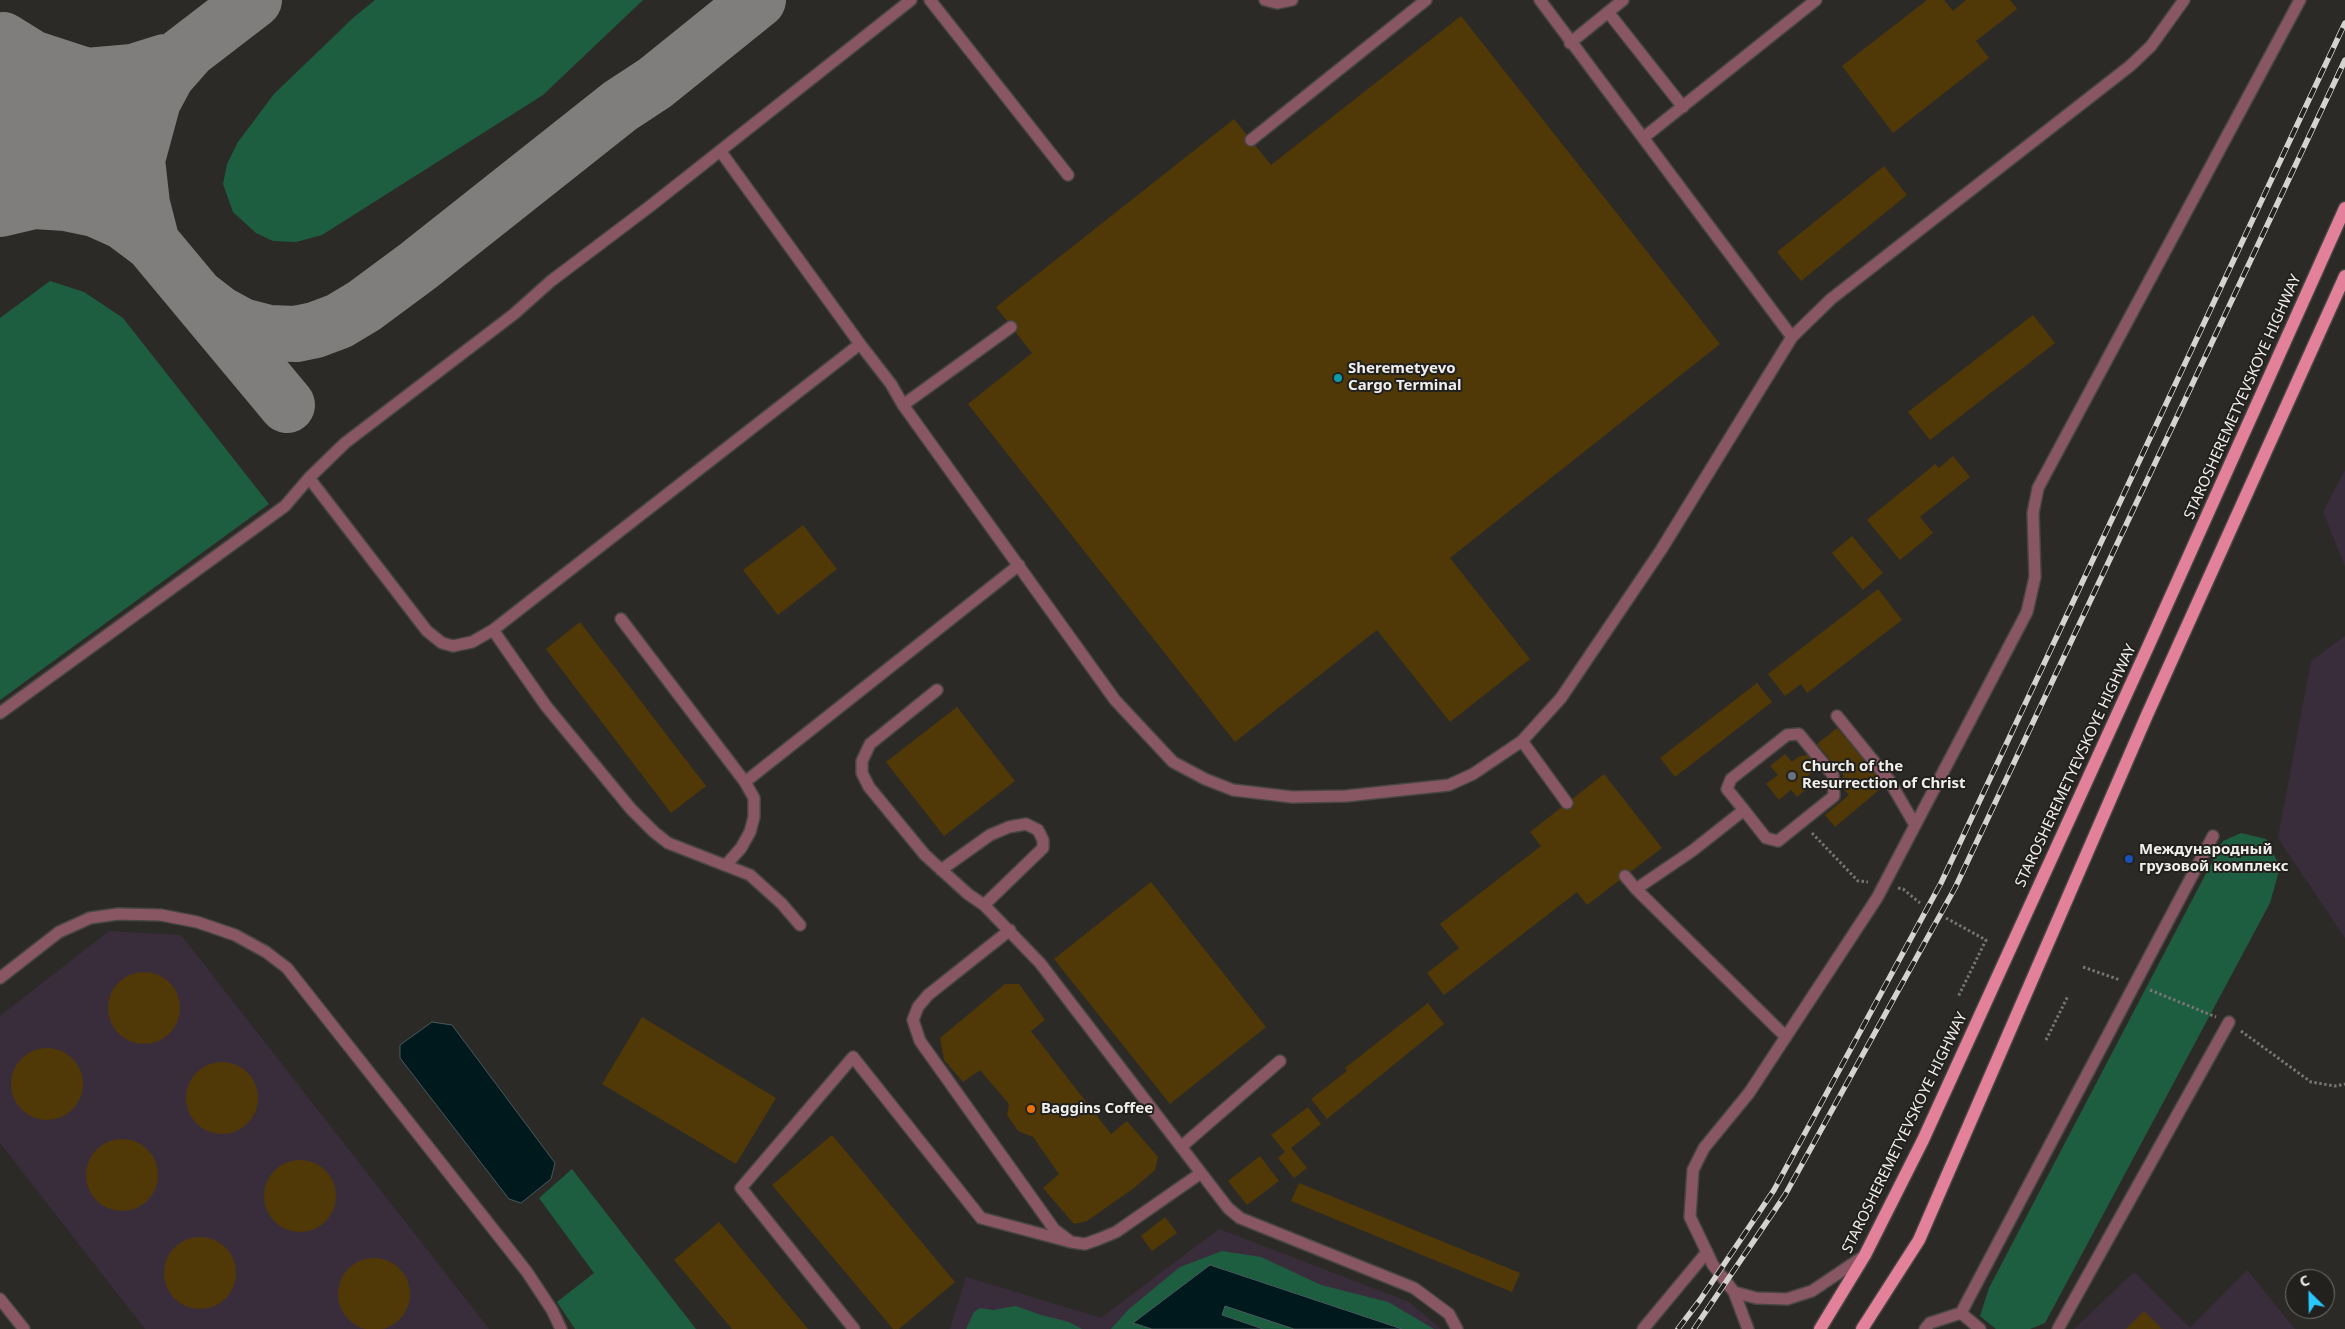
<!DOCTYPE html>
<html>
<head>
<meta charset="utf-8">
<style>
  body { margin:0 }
  #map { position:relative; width:2345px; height:1329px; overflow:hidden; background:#2c2a27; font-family:"Noto Sans",sans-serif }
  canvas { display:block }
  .north { position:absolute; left:2285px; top:1269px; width:50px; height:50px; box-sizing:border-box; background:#22211e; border:1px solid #747371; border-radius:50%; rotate:337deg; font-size:14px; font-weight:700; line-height:20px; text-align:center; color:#f0efed }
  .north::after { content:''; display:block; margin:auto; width:18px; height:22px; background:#28c8ff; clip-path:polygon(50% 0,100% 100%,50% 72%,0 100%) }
</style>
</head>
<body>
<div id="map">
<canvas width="2345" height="1329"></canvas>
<div class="north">С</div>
</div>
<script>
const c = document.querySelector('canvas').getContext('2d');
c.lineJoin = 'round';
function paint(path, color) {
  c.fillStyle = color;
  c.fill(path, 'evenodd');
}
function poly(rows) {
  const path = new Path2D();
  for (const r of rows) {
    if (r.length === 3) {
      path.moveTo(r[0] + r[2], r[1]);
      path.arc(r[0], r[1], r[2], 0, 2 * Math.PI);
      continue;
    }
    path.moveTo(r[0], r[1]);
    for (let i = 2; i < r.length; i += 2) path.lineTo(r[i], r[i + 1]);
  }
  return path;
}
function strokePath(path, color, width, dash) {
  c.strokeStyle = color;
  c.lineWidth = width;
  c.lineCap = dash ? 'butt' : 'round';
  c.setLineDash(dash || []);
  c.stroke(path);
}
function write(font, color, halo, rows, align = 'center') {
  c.font = font + ' "Noto Sans",sans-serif';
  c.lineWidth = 4;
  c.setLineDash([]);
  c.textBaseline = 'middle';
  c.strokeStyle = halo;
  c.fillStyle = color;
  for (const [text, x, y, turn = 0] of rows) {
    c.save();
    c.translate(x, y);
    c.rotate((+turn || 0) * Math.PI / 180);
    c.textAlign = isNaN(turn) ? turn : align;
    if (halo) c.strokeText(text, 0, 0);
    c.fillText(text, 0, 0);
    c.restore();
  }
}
paint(poly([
  [2345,470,2345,566,2323,512],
  [2345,636,2345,938,2278,838,2311,661],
  [109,931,181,935,489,1329,145,1329,0,1143,0,1016],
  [1219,1229,1409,1302,1441,1329,950,1329,966,1277,1101,1318],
  [2247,1270,2295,1329,2074,1329,2134,1272,2190,1328]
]), '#3a2d3b');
paint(poly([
  [375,0,643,0,543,95,322,235,296,242,273,241,256,233,233,212,223,184,227,164,238,142,274,94,353,18],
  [50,281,84,292,123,318,269,504,0,700,0,318],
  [2241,833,2266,839,2280,867,2270,903,2045,1323,2030,1329,1996,1329,1980,1316,1989,1288,2223,841],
  [572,1169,696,1329,575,1329,557,1302,594,1273,539,1198],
  [1222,1251,1261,1257,1321,1285,1388,1302,1434,1329,1402,1329,1210,1265,1134,1323,1152,1329,1111,1329,1129,1309,1180,1267],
  [1016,1306,1041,1315,1069,1322,1082,1329,966,1329,974,1312,980,1308,993,1310],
  [1225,1306,1294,1329,1263,1329,1222,1315]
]), '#1e5e40');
const water = poly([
  [432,1022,452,1025,555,1163,551,1179,521,1203,509,1199,400,1058,400,1045,432,1022],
  [1210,1265,1402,1329,1294,1329,1225,1306,1222,1315,1263,1329,1152,1329,1133,1323,1210,1265]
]);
paint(water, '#00191d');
strokePath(water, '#48595b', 1);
strokePath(poly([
  [3,40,32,58,87,76,133,72,165,62],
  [0,44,152,243,287,405],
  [0,57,12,97,12,118,10,138,0,173],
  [43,162,254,0],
  [0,209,34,201,66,203,95,209,124,222,152,243,142,204,137,160,153,101,167,75,189,50],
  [196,296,218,313,242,326,269,333,296,334,315,330,339,321,364,306,418,266,620,106,655,83,758,0]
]), '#807e7c', 56);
paint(poly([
  [1927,0,1944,0,1953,11,1966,0,2010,0,2017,9,1976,41,1989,58,1893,133,1842,66],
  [1461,16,1720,344,1450,558,1530,659,1450,722,1377,630,1235,742,968,404,1032,353,996,307,1234,119,1271,165],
  [1884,166,1907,195,1801,281,1777,252],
  [2033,315,2055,343,1930,440,1908,412],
  [1953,456,1970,477,1920,517,1933,533,1900,560,1867,520,1935,464,1939,468],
  [803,525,837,569,778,615,743,570],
  [1852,536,1883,573,1863,590,1832,553],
  [1878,589,1902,620,1807,693,1801,684,1785,696,1768,674],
  [580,622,706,786,671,813,546,649],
  [1757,683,1772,702,1675,777,1660,758],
  [957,707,1015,781,944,836,886,762],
  [1837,728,1885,785,1835,827,1825,815,1849,795,1837,782,1844,776,1817,744],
  [1785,754,1792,762,1798,757,1807,755,1813,760,1814,771,1806,777,1812,784,1797,797,1791,790,1779,800,1766,784,1778,775,1770,766],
  [1604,774,1662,848,1587,905,1577,892,1444,995,1427,973,1459,948,1440,924,1541,846,1530,832],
  [1151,882,1266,1027,1170,1104,1054,959],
  [144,1008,36],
  [1005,984,1019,984,1045,1020,1031,1031,1111,1134,1127,1121,1158,1157,1155,1170,1134,1188,1087,1221,1074,1224,1043,1188,1059,1174,1033,1137,1018,1131,1007,1115,1009,1104,980,1070,963,1082,944,1060,940,1038],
  [1428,1003,1444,1024,1327,1119,1311,1099,1347,1071,1345,1068],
  [642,1017,776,1098,736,1164,602,1084],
  [47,1084,36],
  [222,1098,36],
  [1308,1107,1321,1124,1291,1148,1307,1168,1294,1178,1278,1158,1285,1152,1271,1135],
  [832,1135,955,1282,899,1329,893,1329,772,1185],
  [122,1175,36],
  [1260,1156,1279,1181,1247,1205,1228,1181],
  [300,1196,36],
  [1299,1183,1520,1273,1512,1292,1291,1201],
  [1165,1217,1177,1233,1152,1251,1141,1236],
  [719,1222,808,1329,732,1329,674,1260],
  [200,1273,36],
  [374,1294,36],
  [2144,1311,2162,1329,2126,1329]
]), '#503907');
const lane = poly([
  [930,0,1068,175],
  [1265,0,1277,3,1292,0],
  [1540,0,1792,337,1661,550,1561,698,1522,741,1567,803],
  [1608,12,1683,107],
  [1570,43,1623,0],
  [1643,138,1816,0],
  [1251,140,1426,0],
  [721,152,860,344,891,384,903,405,1115,700,1173,762,1205,779,1233,790,1292,797,1346,796,1449,785,1473,774,1522,741],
  [1792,337,1831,299,2130,66,2151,46,2184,0],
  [903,405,1011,327],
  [309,478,427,631,442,643,453,646,472,642,493,630,860,344],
  [621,619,745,782,754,798,754,817,750,832,741,848,726,865],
  [493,630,546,706,631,809,654,832,668,843,750,875,782,904,800,925],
  [937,690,870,744,862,761,862,773,869,787,925,855,968,894,984,905,1040,963,1228,1208,1240,1218,1414,1288,1449,1314,1457,1329],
  [0,713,285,506,309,478,345,443,514,314,551,281,649,207,911,0],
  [1837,716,1889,780,1915,825],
  [745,782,1019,565],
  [1744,810,1766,838,1778,841,1834,796,1833,775,1799,734,1787,735,1731,779,1727,789,1744,810,1692,851,1636,889,1786,1037],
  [941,870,990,835,1009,827,1026,824,1038,830,1043,840,1043,848,984,905],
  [1625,876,1636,889],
  [1010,930,928,995,918,1007,913,1020,920,1041,1054,1229,1071,1242,1085,1244,1099,1239,1116,1232,1201,1173],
  [0,978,59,932,90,918,118,914,161,915,197,922,235,935,266,952,287,968,527,1272,552,1310,561,1329],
  [1181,1147,1280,1061],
  [1734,1292,1756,1298,1787,1299,1812,1291,1864,1256],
  [0,1299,24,1329],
  [1961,1313,2213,836],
  [854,1329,741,1188,853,1057,981,1218,1071,1242],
  [1643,1329,1707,1252],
  [1748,1329,1734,1292,1713,1265,1690,1217,1693,1170,1704,1148,1749,1093,1877,898,2027,612,2035,577,2033,513,2038,488,2300,0],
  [1925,1329,1930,1323,1961,1313,1980,1329],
  [2058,1329,2229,1022]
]);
const primary = poly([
  [1820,1329,1865,1255,1923,1140,2147,649,2345,208],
  [1862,1329,1919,1240,2147,715,2345,276]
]);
strokePath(lane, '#474643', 14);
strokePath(primary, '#474643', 15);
strokePath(poly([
  [1812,833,1858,881,1868,882],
  [1898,888,1903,889,1920,903],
  [1946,918,1986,940,1958,997],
  [2083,967,2120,980],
  [2150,990,2216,1017],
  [2241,1031,2311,1082,2335,1086,2345,1084],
  [2046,1040,2068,996]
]), '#777572', 3, [2.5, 2.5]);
strokePath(lane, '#885763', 11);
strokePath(primary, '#e3809a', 12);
const rail = poly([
  [1678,1329,1700,1300,1774,1190,1941,883,2345,23],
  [1694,1329,1785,1195,1955,888,2345,60]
]);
strokePath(rail, '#d4d3d1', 5.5);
strokePath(rail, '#22211e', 4, [11]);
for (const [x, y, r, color] of [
  [1338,378,5,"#0f9aa8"],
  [1792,776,5,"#6b7280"],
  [2129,859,5,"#1a4fb4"],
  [1031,1109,5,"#e8710a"]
]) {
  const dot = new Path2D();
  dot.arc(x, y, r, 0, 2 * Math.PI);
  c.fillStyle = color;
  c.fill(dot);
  strokePath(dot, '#22211e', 2);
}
write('bold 15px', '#f0efed', '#22211e', [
  ["Sheremetyevo",1348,369],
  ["Cargo Terminal",1348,386],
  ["Church of the",1802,767],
  ["Resurrection of Christ",1802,784],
  ["Международный",2139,850],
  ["грузовой комплекс",2139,867],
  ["Baggins Coffee",1041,1109]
], 'left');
write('15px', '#f0efed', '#22211e', [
  ["STAROSHEREMETYEVSKOYE HIGHWAY",2243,397,-66],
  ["STAROSHEREMETYEVSKOYE HIGHWAY",2076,766,-65],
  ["STAROSHEREMETYEVSKOYE HIGHWAY",1905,1133,-64]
]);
</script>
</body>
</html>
